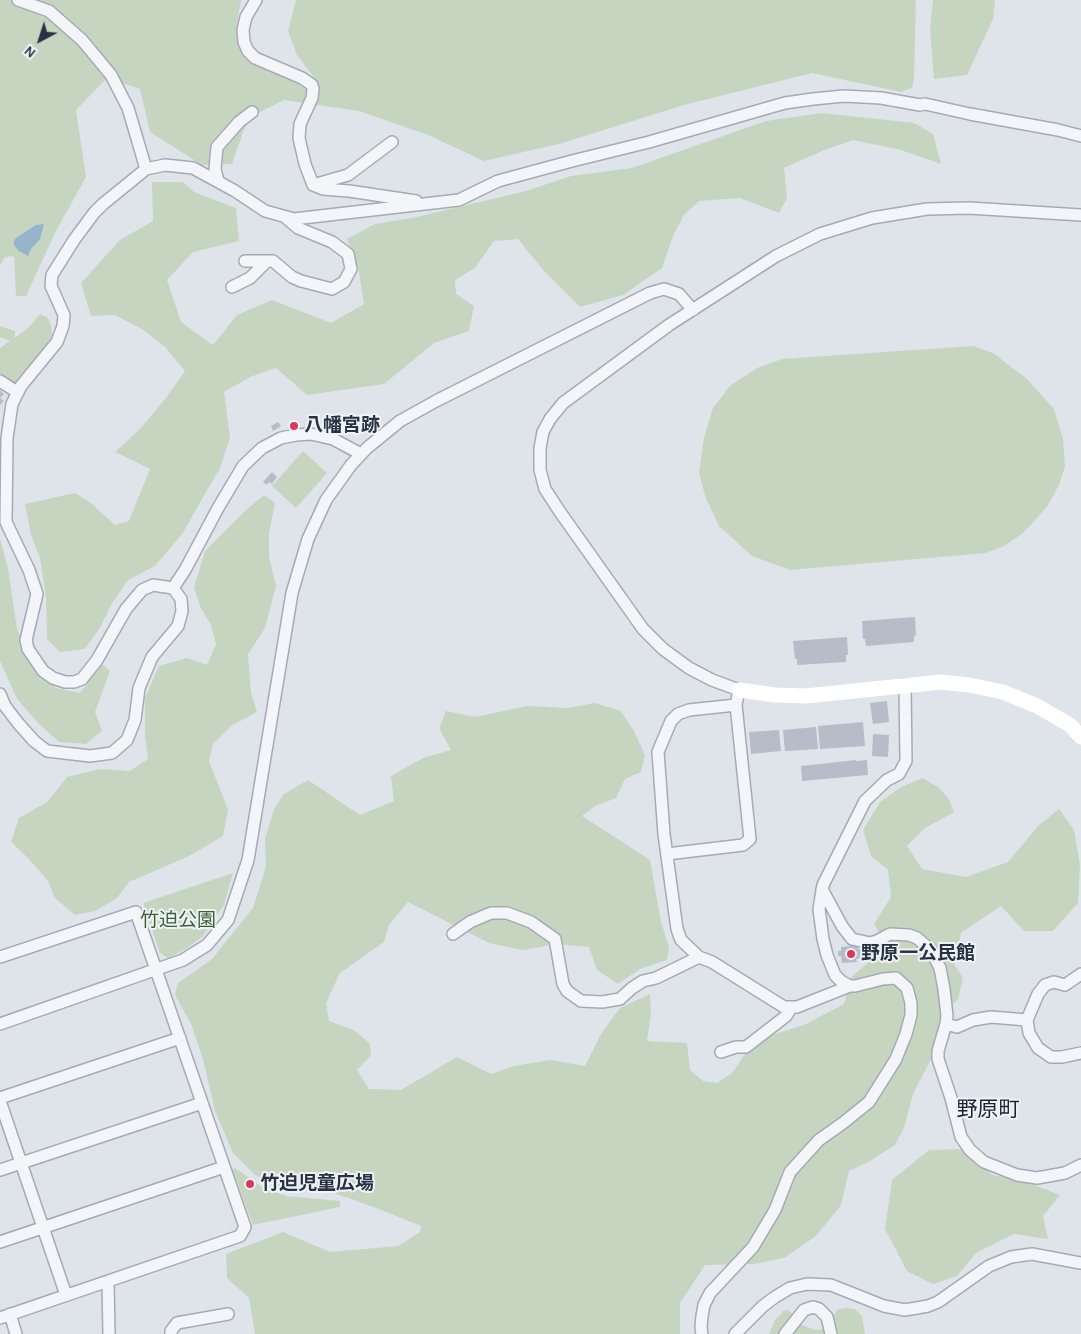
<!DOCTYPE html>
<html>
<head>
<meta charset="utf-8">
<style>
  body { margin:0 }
  #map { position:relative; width:1081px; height:1334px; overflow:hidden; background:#dfe4ea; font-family:Karla,sans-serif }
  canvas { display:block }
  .north { position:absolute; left:15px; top:15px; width:50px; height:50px; -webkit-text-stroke:4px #eff3f7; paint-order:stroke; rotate:220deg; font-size:14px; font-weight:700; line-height:20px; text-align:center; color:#273243 }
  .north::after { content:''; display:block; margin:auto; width:18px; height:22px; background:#273243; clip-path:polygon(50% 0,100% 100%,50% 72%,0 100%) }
</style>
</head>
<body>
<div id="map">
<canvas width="1081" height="1334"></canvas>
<div class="north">N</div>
</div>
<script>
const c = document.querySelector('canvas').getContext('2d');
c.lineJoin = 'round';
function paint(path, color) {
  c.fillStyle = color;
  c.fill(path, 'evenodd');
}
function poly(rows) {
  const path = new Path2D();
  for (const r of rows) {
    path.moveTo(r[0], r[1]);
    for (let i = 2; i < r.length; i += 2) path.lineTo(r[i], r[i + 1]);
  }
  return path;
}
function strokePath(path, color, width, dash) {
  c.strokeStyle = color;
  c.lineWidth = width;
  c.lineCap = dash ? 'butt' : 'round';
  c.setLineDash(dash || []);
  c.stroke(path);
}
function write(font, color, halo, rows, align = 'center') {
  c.font = font + ' Karla,"Noto Sans JP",sans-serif';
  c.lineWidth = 4;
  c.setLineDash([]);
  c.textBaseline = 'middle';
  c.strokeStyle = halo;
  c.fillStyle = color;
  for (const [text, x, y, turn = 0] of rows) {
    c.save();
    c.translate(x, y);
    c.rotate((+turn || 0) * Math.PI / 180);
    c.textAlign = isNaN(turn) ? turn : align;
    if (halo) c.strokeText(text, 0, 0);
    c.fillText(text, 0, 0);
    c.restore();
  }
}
paint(poly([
  [0,0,241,0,236,30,251,49,305,89,311,90,316,89,318,83,297,55,288,31,296,0,916,0,914,78,912,88,901,92,812,73,684,105,559,144,484,161,428,135,359,111,284,100,248,118,232,164,202,165,150,132,140,89,107,78,76,110,86,177,56,231,26,296,16,296,14,256,5,257,0,265],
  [933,0,995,0,993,19,967,75,934,79,930,29],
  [822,113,914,123,933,134,941,164,901,150,853,140,822,151,784,168,787,198,779,213,740,198,699,201,684,215,673,236,662,268,623,295,580,307,544,271,518,239,494,241,475,268,455,280,456,294,474,306,469,331,434,343,384,384,307,395,276,368,250,377,224,392,230,438,220,468,182,534,155,566,128,580,111,605,101,626,85,649,60,652,47,639,46,597,40,558,31,535,25,504,75,493,91,503,115,525,129,521,150,469,115,452,140,429,165,399,185,371,165,347,142,329,115,315,91,316,81,283,120,240,153,221,152,182,183,182,194,192,236,208,239,241,193,252,167,280,181,322,213,345,237,315,272,300,331,323,364,304,358,267,347,239,375,224,412,218,526,191,571,176,632,168,766,121],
  [40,314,47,317,51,325,52,336,44,349,16,383,3,380,0,378,0,348,27,329],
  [0,326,15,331,15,337,10,341,0,337],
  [973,346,993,353,1027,379,1054,409,1063,439,1065,466,1059,485,1047,507,1023,533,1004,546,986,553,790,570,752,556,719,526,706,499,699,473,704,438,713,408,730,386,757,368,782,359],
  [303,451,327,473,296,508,272,486],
  [264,495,275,503,269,533,269,556,276,586,265,628,248,654,251,692,257,712,231,726,213,744,209,761,228,810,223,836,189,856,129,882,117,898,95,911,75,915,55,898,48,881,29,859,11,842,19,818,47,802,67,777,100,769,130,771,148,759,145,736,145,698,159,666,187,658,207,665,216,644,211,625,200,606,194,587,205,551,246,510],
  [0,539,8,568,17,629,34,665,56,688,80,693,102,664,110,671,95,712,102,731,86,744,59,742,40,725,17,699,0,661],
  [595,703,621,711,634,731,645,755,641,772,625,779,616,798,595,806,582,816,650,860,661,922,669,947,667,960,640,969,618,984,597,970,589,947,557,944,523,950,489,943,408,902,389,925,384,942,340,973,326,1003,329,1021,354,1030,370,1044,371,1055,357,1070,369,1089,401,1090,457,1057,491,1074,514,1066,550,1060,585,1066,601,1034,620,1008,650,994,651,1014,647,1041,687,1043,690,1070,703,1081,717,1083,732,1073,747,1051,768,1036,804,1025,844,1004,851,977,887,947,874,924,891,897,888,870,871,856,863,830,880,802,901,787,923,778,938,787,948,798,954,812,925,828,907,846,922,869,966,877,1008,862,1039,825,1059,809,1074,830,1080,865,1078,903,1053,931,1024,931,1001,906,961,933,954,964,963,978,958,999,942,1015,932,1057,913,1094,904,1128,895,1145,870,1161,849,1171,841,1205,816,1236,784,1258,754,1264,705,1265,680,1303,680,1334,255,1334,249,1298,227,1278,226,1254,283,1232,330,1252,398,1246,420,1232,421,1226,379,1209,331,1192,282,1189,254,1174,233,1153,215,1111,203,1059,191,1024,175,995,178,983,212,959,253,908,266,867,265,839,274,809,284,794,308,780,360,815,394,801,391,776,423,758,451,750,439,728,446,711,475,717,527,706,568,708],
  [233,873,224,905,202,937,187,948,168,958,160,953,143,903],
  [965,1149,992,1175,1024,1181,1060,1195,1043,1216,1048,1239,1014,1234,976,1253,957,1276,933,1284,907,1271,885,1229,892,1180,929,1150],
  [235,1168,262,1187,286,1196,340,1201,340,1207,253,1225,232,1169],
  [845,1308,855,1309,862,1316,865,1334,769,1334,775,1320,785,1310,790,1311,799,1324,816,1330,827,1329,837,1310]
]), '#c6d5c0');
paint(poly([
  [44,224,40,239,31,249,28,256,19,251,14,245,14,241,16,238,36,225]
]), '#97b4cd');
paint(poly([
  [0,390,4,394,0,398,4,401,0,405],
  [278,422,281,426,273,431,271,426],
  [272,472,277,477,272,484,269,482,267,485,263,482],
  [915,617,916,635,914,636,914,642,866,646,865,639,863,639,862,621],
  [847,637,848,655,846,655,846,662,797,665,797,659,795,659,793,641],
  [887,701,889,722,873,724,870,703],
  [863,722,865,746,820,749,818,726],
  [816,727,818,749,785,751,783,730],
  [779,730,781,751,751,754,749,732],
  [873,734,889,735,888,757,872,756],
  [856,760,856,761,867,760,868,775,802,781,801,766],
  [858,945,858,949,865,948,865,958,856,959,857,962,842,963,841,956,838,956,838,951,841,951,841,947],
  [250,1180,254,1183,250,1187,246,1184]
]), '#b6bdc8');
const street = poly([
  [18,0,49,11,82,40,111,75,128,108,146,169],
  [256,0,246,17,243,30,244,42,248,51,255,58,302,78,312,85,313,89,312,98,300,124,299,138,305,164,313,185,323,189,349,191,416,201],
  [218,181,215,169,217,147,239,122,252,112],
  [313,185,348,175,392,142],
  [245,261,273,261,292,277,301,281,332,289,344,282,351,269,348,254,332,242,298,228,285,217],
  [232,287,250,278,267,261],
  [0,381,17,392],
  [173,588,185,570,218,508,243,466,262,448,281,438,296,435,311,434,333,439,361,454],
  [0,694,5,706,18,723,34,741,47,751,90,756,112,753,127,740,135,720,139,688,152,657,178,626,182,611,181,599,173,588,153,585,142,590,126,609,97,660,82,679,74,682,65,682,53,678,43,671,28,649,26,640,37,594,29,570,6,522,7,438,12,404,21,386,57,342,63,326,64,315,51,286,52,275,74,240,94,213,103,204,146,169,165,165,193,168,235,191,265,211,294,219,459,200,498,181,572,161,649,142,785,103,813,99,844,96,881,98,920,105,925,104,970,114,1058,130,1081,136],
  [736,705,739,690,712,680,689,668,663,649,643,629,560,512,545,489,540,470,540,448,543,432,550,419,563,403,669,325,776,256,820,234,872,218,927,209,969,208,1081,215],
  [667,854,743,845,750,839,736,705,689,710,678,714,671,721,658,752,664,834,677,929,681,940,699,957,712,962,784,1007,797,1007,850,986],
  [822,889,842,926,852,939,870,943,877,941,890,934,909,935,917,938,931,950,940,968,944,989,947,1016,946,1024],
  [453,934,470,922,491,913,507,913,531,922,555,939,563,984,567,991,581,1001,602,1002,620,999,632,988,643,981,656,978,699,957],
  [0,957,136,912,245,1227,240,1236,0,1318],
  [1027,1020,1038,994,1045,985,1054,982,1065,985,1081,974],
  [0,1024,183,960,207,945,228,920,248,860,292,593,308,539,326,500,351,465,367,448,400,421,436,401,650,293,664,289,679,294,693,310],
  [721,1052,736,1047,746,1047,786,1016,791,1008],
  [1081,1053,1062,1057,1051,1057,1038,1048,1029,1033,1027,1020,991,1017,973,1020,957,1027,946,1024,938,1051,938,1059,951,1098,961,1137,970,1150,984,1162,1017,1175,1037,1178,1065,1173,1081,1165],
  [0,1098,180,1038],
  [0,1101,66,1295],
  [0,1170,202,1103],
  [0,1242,224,1167],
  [108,1281,109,1334],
  [10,1314,16,1334],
  [171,1334,171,1331,177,1323,228,1314],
  [702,1334,701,1328,702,1316,704,1305,710,1293,753,1247,775,1210,790,1172,819,1140,843,1123,869,1102,896,1059,906,1034,911,1015,911,1003,907,988,896,978,883,979,855,986,850,986,841,981,835,975,827,955,823,939,819,909,823,885,865,801,887,780,899,774,906,761,905,685],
  [735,1334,763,1306,775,1297,790,1288,807,1284,831,1285,884,1306,905,1310,928,1306,938,1302,989,1266,1011,1257,1032,1254,1081,1263],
  [785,1334,804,1310,813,1307,819,1309,827,1317,831,1334]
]);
strokePath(street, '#a4abb5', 14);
strokePath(street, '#f3f5f8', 11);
strokePath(poly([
  [739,690,775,695,806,696,941,682,969,685,1003,692,1037,706,1070,725,1081,737]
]), '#fff', 15);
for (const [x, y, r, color] of [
  [294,426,5,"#da3959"],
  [851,954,5,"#da3959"],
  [250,1184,5,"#da3959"]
]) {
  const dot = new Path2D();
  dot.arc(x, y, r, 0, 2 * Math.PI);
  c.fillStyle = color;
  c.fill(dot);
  strokePath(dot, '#eff3f7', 2);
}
write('bold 19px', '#273243', '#eff3f7', [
  ["八幡宮跡",304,426],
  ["野原一公民館",861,954],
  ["竹迫児童広場",260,1184]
], 'left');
write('19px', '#3d6033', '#eff3f7', [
  ["竹迫公園",178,921]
]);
write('21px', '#192333', '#eff3f7', [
  ["野原町",988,1110]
]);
</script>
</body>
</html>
